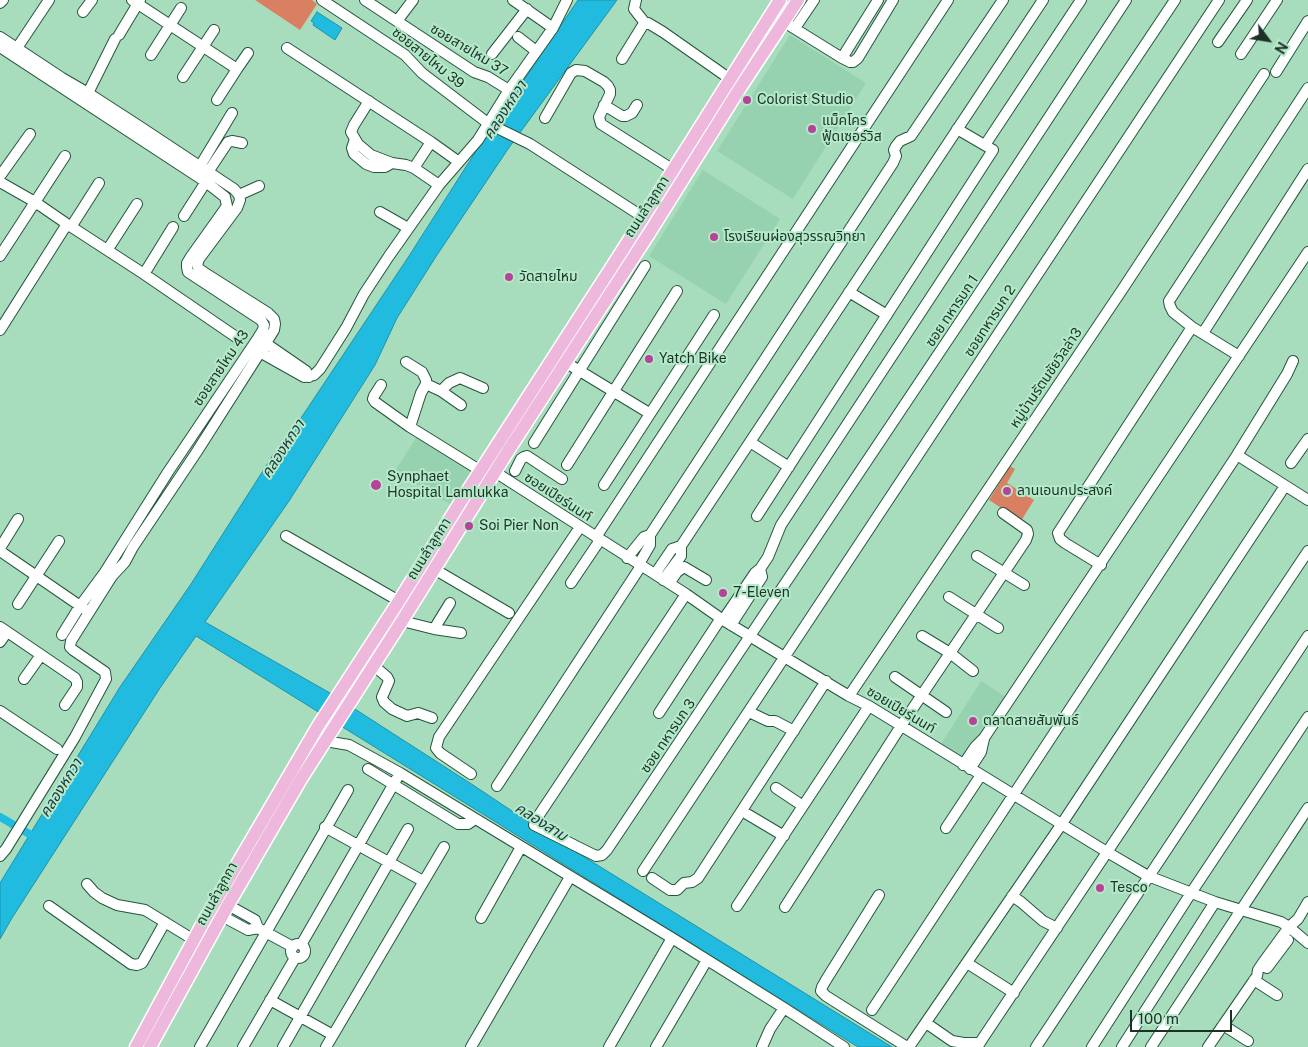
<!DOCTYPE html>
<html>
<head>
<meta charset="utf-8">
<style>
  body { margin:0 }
  #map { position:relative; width:1308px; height:1047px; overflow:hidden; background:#a7dcbd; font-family:"Public Sans",sans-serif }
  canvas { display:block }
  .north { position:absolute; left:1243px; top:15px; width:50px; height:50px; -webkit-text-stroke:4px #b4e9ca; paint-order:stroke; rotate:121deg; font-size:14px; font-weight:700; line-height:20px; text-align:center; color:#1d3227 }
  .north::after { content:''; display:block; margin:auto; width:18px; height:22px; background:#1d3227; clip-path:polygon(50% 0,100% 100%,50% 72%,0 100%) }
  .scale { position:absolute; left:1130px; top:1010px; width:102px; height:22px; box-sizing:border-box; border:2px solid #1d3227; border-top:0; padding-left:6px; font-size:15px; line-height:18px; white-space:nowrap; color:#1d3227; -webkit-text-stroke:4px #b4e9ca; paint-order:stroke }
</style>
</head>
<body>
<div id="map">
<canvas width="1308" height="1047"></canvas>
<div class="north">N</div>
<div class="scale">100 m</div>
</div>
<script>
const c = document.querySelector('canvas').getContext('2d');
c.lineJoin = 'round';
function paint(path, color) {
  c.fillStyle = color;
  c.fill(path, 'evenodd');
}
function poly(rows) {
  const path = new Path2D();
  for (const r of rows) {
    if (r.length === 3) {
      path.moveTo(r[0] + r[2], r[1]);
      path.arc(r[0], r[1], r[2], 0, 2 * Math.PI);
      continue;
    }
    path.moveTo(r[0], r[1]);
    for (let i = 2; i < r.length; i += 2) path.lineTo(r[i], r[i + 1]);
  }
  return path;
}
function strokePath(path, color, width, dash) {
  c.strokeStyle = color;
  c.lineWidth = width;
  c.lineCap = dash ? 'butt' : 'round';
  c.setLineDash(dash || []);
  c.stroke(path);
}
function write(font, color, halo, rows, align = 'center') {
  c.font = font + ' "Public Sans","Noto Sans Thai",sans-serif';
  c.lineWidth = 4;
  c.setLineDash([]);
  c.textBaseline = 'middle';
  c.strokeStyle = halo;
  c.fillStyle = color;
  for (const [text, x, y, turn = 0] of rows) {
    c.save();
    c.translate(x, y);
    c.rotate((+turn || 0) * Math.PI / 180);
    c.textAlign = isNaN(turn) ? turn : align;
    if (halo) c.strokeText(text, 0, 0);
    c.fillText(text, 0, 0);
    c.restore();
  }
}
paint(poly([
  [790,35,866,83,793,199,717,151],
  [703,170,780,219,726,304,649,256],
  [418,435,476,470,453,506,395,471],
  [981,681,1006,697,966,760,941,744]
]), '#96d2b0');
paint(poly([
  [255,0,312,0,317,4,300,30],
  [1010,466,1015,469,1007,483,1034,500,1021,521,989,500]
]), '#da8062');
const water = poly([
  [578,0,617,0,508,149,437,255,397,318,375,365,289,501,205,622,330,693,473,785,539,829,892,1047,858,1047,196,636,160,688,12,918,0,939,0,883,120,687,191,584,273,455,299,421,409,256,478,148,578,0],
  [317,12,342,28,335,40,313,25,314,23,311,21,317,12]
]);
paint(water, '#21bbdf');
strokePath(water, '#2092a8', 1);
strokePath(poly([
  [0,817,38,839]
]), '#21bbdf', 8);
const minor = poly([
  [132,0,237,69,217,100],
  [322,0,405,55,422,73,489,124,530,144,643,217],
  [365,0,474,72,488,77,509,90],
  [513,0,553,28],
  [636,0,634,9,645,23],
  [0,3,3,0],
  [83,12,92,0],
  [397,21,413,0],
  [784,22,842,58,850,62,853,62,858,58,893,0],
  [795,28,814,0],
  [119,35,140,0],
  [0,37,62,78,88,93,139,126,234,189,239,195,240,200,237,208,199,259,197,265,199,269,205,273,268,313,274,319,275,324,274,330,266,343,196,453,133,547,125,562,112,576,71,641,70,647,73,650,105,672,106,679,75,737,6,849,0,856],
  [518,37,536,51],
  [1218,42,1247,0],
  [0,47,206,182,225,197,227,206,190,258,187,263,187,267,188,272,261,320,264,325,263,330,258,338,168,472,105,572,112,576],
  [17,48,49,0],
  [287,48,431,142,459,162],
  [492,54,527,9],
  [1241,54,1277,0],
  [151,55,181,8],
  [842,58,878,0],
  [622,59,643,25,648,23,663,32,730,79],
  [237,69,248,53],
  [1276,72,1308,21],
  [183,77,214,30],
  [88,93,115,39],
  [369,101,354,125,351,132,358,144,371,155,392,163,406,165,414,168,439,185],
  [604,105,622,116,626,116,632,113,637,105],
  [545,118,571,73,576,70,585,71,604,82,608,86,610,90,610,94,599,117,601,124,672,169],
  [355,139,352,148,354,154,366,164,374,167,385,167,392,163],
  [985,145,1081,0],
  [200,166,232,113],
  [414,168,431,142],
  [208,172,228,142,232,141,242,143],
  [0,176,30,134],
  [0,182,35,202,67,224,0,330],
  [239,195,259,186],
  [380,212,408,228],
  [184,216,209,177],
  [67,224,144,274,239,339],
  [71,227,99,183],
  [108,249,137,204],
  [0,256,65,156],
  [144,274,173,227],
  [849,292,887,315],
  [1203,333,1308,169],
  [261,340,306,371,309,377],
  [256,350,304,377,314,375,320,369,346,328,364,294,389,256,439,185,478,140,509,90,553,28,567,0],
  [1239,356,1192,327,1173,312,1170,306,1169,301,1308,88],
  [406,362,422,372,426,380,426,384],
  [565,362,649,413],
  [381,385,374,396,373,399,375,402,410,427,481,471],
  [441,391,461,405],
  [410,427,421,393,426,384,441,391,449,383,460,378,483,388],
  [750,442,789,467],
  [534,443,645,266],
  [1237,455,1308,500],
  [1291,463,1308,439],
  [567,465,677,291],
  [515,471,521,459,524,457,527,456,562,479],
  [495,472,686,594,723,620,849,696,869,706,1107,852,1148,876,1215,902,1281,922,1289,927,1308,943],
  [604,485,714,315],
  [757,516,993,150,957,129],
  [286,536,399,601],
  [596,537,948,0],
  [681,546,1043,0],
  [0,548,18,519],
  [0,551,89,612],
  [977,556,1024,585],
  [627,558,644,537,650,535],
  [639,564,650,545,650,535,893,163,896,156,894,150,896,146,900,141,911,136,1003,0],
  [1101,565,1065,543,1060,539,1058,533,1192,327],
  [434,569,509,613],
  [655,574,672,549,681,546,681,556,663,580],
  [671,581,677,572,684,567,706,580],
  [571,583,600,540],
  [686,594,539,815,534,825,596,856,602,855,607,850,1175,0],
  [949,597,998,628],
  [18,604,59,541],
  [723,620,755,573,760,569,768,557,781,525,1126,0],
  [402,621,434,629,461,633],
  [731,625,762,577,760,569],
  [0,627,75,678,77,682,77,687,65,705],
  [434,629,450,603],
  [62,635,80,606,105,572],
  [922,636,950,653,973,671],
  [0,642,7,632],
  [373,665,387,677,389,681,382,697,384,702,392,709,407,716,418,713,432,718],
  [895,677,946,712],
  [24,679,41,655],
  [849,696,1122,290,1264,74],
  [0,711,57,749],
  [749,712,768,721,775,721,794,731],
  [659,713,721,618],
  [325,741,349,745,400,773,672,938,784,1008,844,1047],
  [963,765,975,747,984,738,1308,252],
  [368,769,458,824,468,824,475,819],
  [970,769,981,752,984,739],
  [471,774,440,753,436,748,439,737,580,527],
  [497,786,641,566],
  [776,788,803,806],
  [747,814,784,836],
  [325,827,423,881],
  [946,828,981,775],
  [643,871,1219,0],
  [652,878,670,890,677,890,684,883,692,882,698,878,826,681],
  [87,884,94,892,102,898,117,905,145,910,194,940],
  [879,895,826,980,822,987,821,991,826,996,907,1047],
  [1012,896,1021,902,1043,921,1057,928],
  [228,905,255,920,258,928,293,947],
  [49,906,131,964,137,965,142,963,165,922],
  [737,906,869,706],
  [785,907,901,726,1026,540,1028,534,1027,530,1003,513],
  [222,916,248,930,258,928],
  [481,918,521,847],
  [298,951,7],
  [301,945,400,773],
  [967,963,1014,993],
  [1267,968,1288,940],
  [1254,980,1277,995],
  [270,1000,333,1035],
  [872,1010,1237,455,1287,374,1293,361],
  [926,1023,952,1041,964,1043,980,1043],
  [1223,1025,1248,1041],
  [200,1047,348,790],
  [243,1047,295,958],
  [283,1047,408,829],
  [326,1047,444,847],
  [471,1047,570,877],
  [609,1047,672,938],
  [656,1047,707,960],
  [762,1047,770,1029,784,1008],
  [909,1047,1061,825,1285,486],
  [977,1047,1308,551],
  [1036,1047,1308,636],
  [1092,1047,1191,893,1308,717],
  [1122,1047,1215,902],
  [1151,1047,1308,808],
  [1208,1047,1257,976,1258,970,1262,964,1289,927,1298,919,1308,902]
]);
const major = poly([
  [136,1047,205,919,318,726,399,601,461,501,622,251,780,0],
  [150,1047,228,905,301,779,402,621,508,451,650,232,740,88,798,0]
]);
strokePath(minor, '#25563d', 12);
strokePath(major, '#fff', 15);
strokePath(minor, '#fff', 10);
strokePath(major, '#eeb8dd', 12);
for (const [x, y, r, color] of [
  [747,100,5,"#b8429a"],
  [812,129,5,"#b8429a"],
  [714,237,5,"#b8429a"],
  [509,277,5,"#b8429a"],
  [649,359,5,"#b8429a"],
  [376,485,6,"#b8429a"],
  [1007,491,5,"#b8429a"],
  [469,526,5,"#b8429a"],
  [723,593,5,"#b8429a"],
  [973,721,5,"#b8429a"],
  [1100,888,5,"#b8429a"]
]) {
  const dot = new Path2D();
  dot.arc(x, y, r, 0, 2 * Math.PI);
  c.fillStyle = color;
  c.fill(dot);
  strokePath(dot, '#b4e9ca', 2);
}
write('14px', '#1d3227', '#b4e9ca', [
  ["ซอยสายไหม 37",469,50,31],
  ["ซอยสายไหม 39",428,58,39],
  ["ถนนลำลูกกา",647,207,-57],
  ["ซอย ทหารบก 1",952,311,-56],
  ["ซอยทหารบก 2",990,321,-57],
  ["ซอยสายไหม 43",221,368,-56],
  ["หมู่บ้านรัตนชัยวิลล่า3",1046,378,-56],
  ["ซอยเปียร์นนท์",558,497,33],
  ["ถนนลำลูกกา",429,549,-58],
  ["ซอยเปียร์นนท์",901,710,31],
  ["ซอย ทหารบก 3",668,736,-56],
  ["ถนนลำลูกกา",217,894,-61]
]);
write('14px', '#1d3227', '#b4e9ca', [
  ["Colorist Studio",757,100],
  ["แม็คโคร",822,121],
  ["ฟู้ดเซอร์วิส",822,137],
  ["โรงเรียนผ่องสุวรรณวิทยา",724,237],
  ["วัดสายไหม",519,277],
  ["Yatch Bike",659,359],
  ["Synphaet",387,477],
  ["Hospital Lamlukka",387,493],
  ["ลานเอนกประสงค์",1017,491],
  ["Soi Pier Non",479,526],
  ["7-Eleven",733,593],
  ["ตลาดสายสัมพันธ์",983,721],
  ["Tesco",1110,888]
], 'left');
write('italic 15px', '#20373e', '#b4e9ca', [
  ["คลองหกวา",505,110,-57],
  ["คลองหกวา",283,449,-57],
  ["คลองหกวา",61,788,-58],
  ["คลองสาม",541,822,32]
]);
</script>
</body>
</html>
